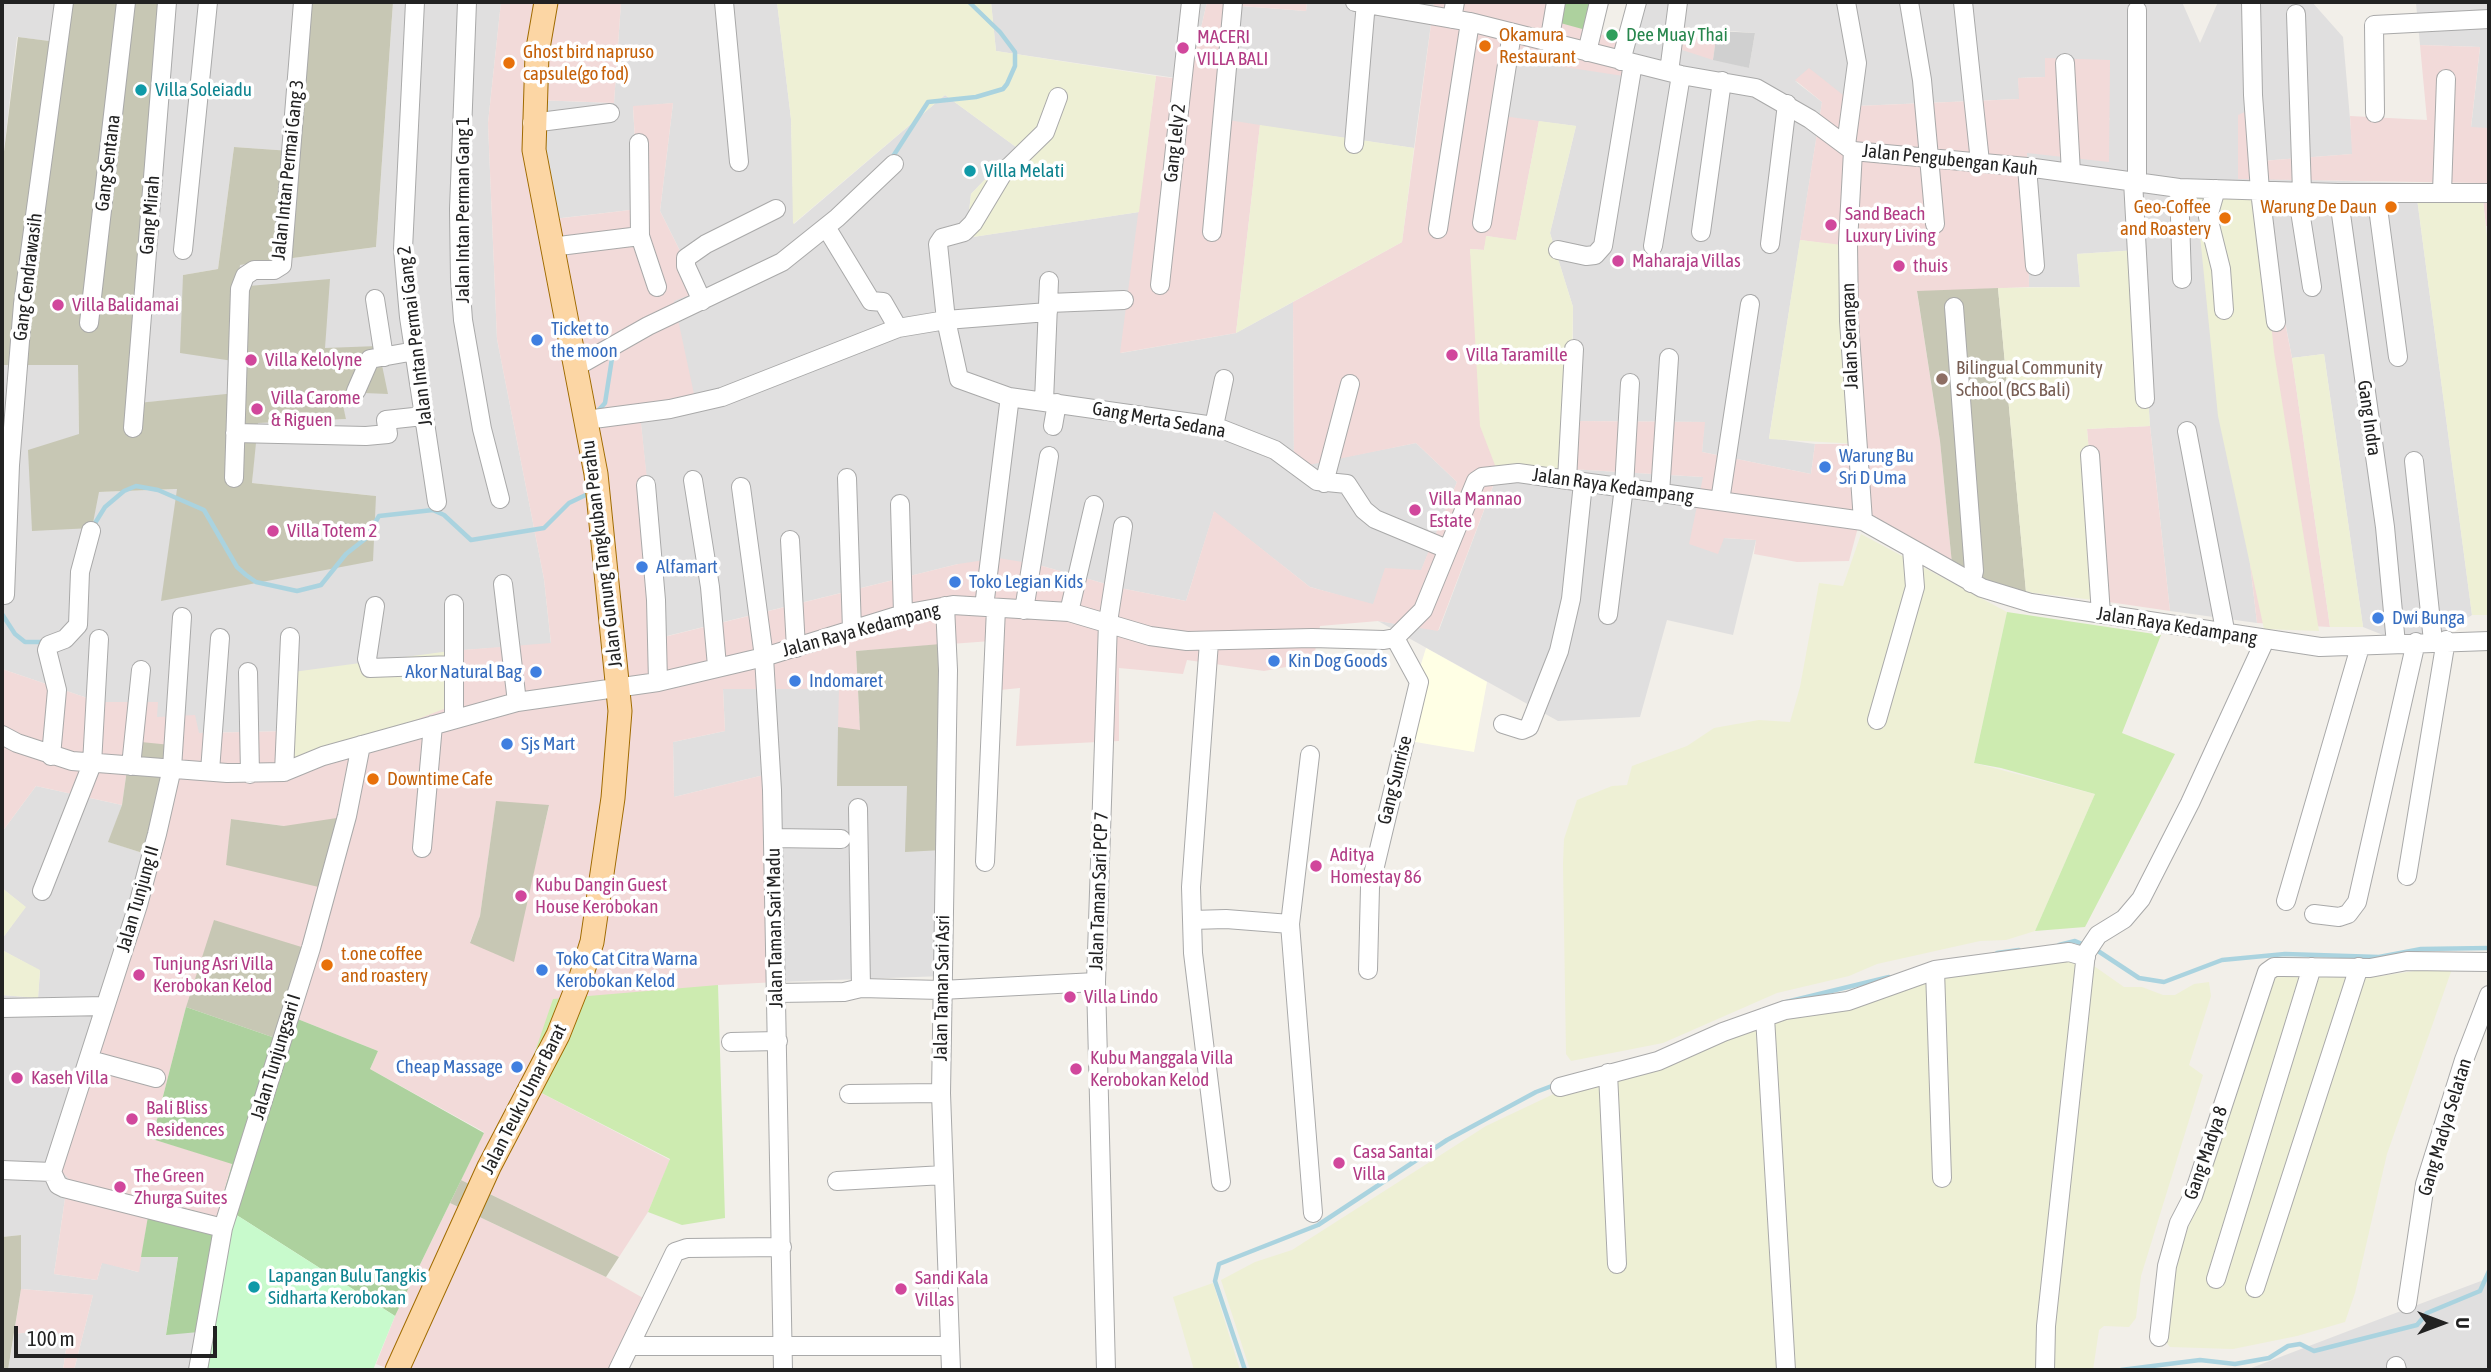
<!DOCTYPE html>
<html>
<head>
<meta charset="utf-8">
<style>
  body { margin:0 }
  #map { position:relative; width:2491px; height:1372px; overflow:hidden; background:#f2efe9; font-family:"Asap Condensed",sans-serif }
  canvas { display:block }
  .frame { position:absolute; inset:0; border:4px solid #222; pointer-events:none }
  .north { position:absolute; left:2407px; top:1288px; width:70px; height:70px; -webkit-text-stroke:5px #fff; paint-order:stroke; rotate:90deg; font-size:19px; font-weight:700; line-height:28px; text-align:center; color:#222 }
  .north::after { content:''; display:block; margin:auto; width:24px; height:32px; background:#222; clip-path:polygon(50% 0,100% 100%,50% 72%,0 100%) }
  .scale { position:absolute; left:14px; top:1326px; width:203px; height:32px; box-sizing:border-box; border:4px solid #222; border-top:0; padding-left:9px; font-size:21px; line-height:24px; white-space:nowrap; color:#222; -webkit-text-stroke:5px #fff; paint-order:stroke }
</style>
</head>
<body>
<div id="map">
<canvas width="2491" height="1372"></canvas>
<div class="frame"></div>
<div class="north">U</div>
<div class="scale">100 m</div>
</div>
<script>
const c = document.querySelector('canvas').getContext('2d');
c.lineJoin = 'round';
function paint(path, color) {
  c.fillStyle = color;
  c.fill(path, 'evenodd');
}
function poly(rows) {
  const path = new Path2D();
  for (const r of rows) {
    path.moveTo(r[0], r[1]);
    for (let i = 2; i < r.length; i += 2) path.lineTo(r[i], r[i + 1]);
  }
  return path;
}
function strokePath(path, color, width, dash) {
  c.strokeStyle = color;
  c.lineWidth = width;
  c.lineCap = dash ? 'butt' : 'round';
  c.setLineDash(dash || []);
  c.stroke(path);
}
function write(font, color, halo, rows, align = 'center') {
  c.font = font + ' "Asap Condensed",sans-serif';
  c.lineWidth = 7;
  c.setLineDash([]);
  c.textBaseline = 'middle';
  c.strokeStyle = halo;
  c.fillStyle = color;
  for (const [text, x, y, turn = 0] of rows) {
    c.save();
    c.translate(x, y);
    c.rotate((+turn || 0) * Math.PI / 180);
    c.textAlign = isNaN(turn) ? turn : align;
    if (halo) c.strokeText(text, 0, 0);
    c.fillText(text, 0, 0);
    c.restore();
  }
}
paint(poly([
  [2,2,65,2,57,42,17,37,2,168],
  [168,2,302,2,291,151,234,147,218,269,183,275,234,361,237,394,128,404],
  [393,2,501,2,488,123,497,339,544,579,551,644,450,651,293,731,199,733,157,717,157,703,99,702,2,669,2,365,78,365,79,435,99,492,178,489,376,496,252,483,257,422,346,419,325,349,237,288,239,265,376,247],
  [621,2,777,2,791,119,794,224,945,95,1016,147,971,194,966,238,1139,212,1121,353,1236,333,1293,302,1294,467,1416,443,1457,482,1421,571,1373,605,1310,587,1214,512,1186,601,1120,588,1035,564,958,564,663,637,639,405,674,300,700,291,660,211,673,103,633,107,639,209,553,219,536,100,614,103],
  [991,2,1207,2,1189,80,996,51],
  [1307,2,1434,2,1414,148,1228,121,1241,6,1306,11],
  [1644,2,2182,2,2200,43,2218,2,2312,2,2343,37,2353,154,2261,161,2238,115,2238,178,2415,183,2472,615,2441,635,2383,635,2363,627,2324,354,2292,358,2261,196,2207,197,2257,623,2170,611,2150,426,2138,250,2077,254,2080,287,2029,287,2027,153,2110,119,2045,77,2018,78,2020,99,1857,106,1795,81,1822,102,1769,438,1815,444,1811,474,1702,452,1704,422,1573,421,1573,307,1550,233,1576,126,1503,117,1511,59,1633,44],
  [1680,27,1755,33,1749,68,1676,48],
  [2419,2,2489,2,2489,128,2471,128,2480,47,2420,45,2416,3],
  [1570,469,1703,477,1723,538,1756,540,1733,635,1667,620,1640,717,1558,721,1378,621,1439,630,1498,473],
  [723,689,839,689,907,786,943,850,944,976,778,982,768,774,674,797,673,742,725,731],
  [36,786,122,805,109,842,149,855,68,1178,54,1274,97,1280,102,1262,138,1272,141,1257,178,1256,166,1334,210,1331,202,1370,74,1370,93,1295,21,1289,21,1235,2,1237,2,995,38,998,40,971,2,950,2,939,25,907,2,888,2,832],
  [2489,1278,2489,1370,2246,1370,2393,1314],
  [48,1330,68,1336,63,1370,8,1370,14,1334]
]), '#e0dfdf');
paint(poly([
  [501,2,621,2,614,103,537,100,554,219,639,209,633,106,673,103,660,211,700,291,674,301,694,394,639,405,664,637,958,564,998,558,1035,564,1120,588,1186,601,1214,511,1310,587,1373,604,1385,568,1421,570,1457,482,1416,443,1294,468,1293,302,1402,242,1434,2,1556,2,1597,33,1633,44,1630,77,1512,59,1503,116,1539,121,1516,241,1487,236,1484,250,1470,249,1498,473,1438,631,1378,621,1320,626,1313,662,1264,671,1187,660,1183,674,1119,668,1119,741,1016,746,1020,688,990,691,991,641,856,651,860,731,838,727,839,689,723,689,725,731,673,742,674,797,768,774,778,982,718,985,524,1084,670,1160,648,1212,619,1257,461,1180,484,1132,370,1069,378,1051,285,1014,215,920,186,1007,152,1139,232,1163,217,1217,151,1199,139,1272,102,1263,97,1280,54,1274,68,1178,53,1164,149,855,131,741,122,805,36,786,2,832,2,669,99,702,158,702,157,717,195,715,199,733,293,731,450,651,551,643,544,579,497,339,488,123],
  [496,802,549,806,513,961,470,942,480,916],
  [231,819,284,826,227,865],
  [1207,2,1307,2,1306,11,1241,6,1228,120,1260,125,1236,333,1120,353,1156,76,1189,80],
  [1680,27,1717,31,1713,60,1676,48],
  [2420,45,2480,47,2471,127,2489,128,2489,226,2486,226,2481,183,2238,179,2238,115,2256,107,2261,161,2352,154,2350,116,2427,120],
  [2045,58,2110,60,2109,162,2027,153,2029,287,1917,292,1940,441,1952,564,1861,516,1849,561,1797,562,1754,554,1756,540,1724,538,1718,554,1689,544,1703,477,1570,469,1573,421,1705,422,1702,452,1811,474,1815,444,1858,444,1851,247,1800,240,1822,102,1795,80,1809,68,1857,106,2019,99,2018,78,2045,77],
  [2260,195,2292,358,2330,627,2257,623,2207,196],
  [2150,426,2170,611,2102,601,2087,429],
  [450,1203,606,1277,643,1298,613,1370,391,1370,376,1364,395,1316],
  [21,1289,93,1295,74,1370,63,1370,68,1336,48,1330,14,1334]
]), '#f2dad9');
paint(poly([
  [1426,648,1487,682,1474,752,1398,739]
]), '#ffffe5');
paint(poly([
  [1717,31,1755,33,1749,68,1713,60]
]), '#d0d0d0');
paint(poly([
  [65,2,168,2,128,404,236,393,233,361,180,353,183,275,218,269,234,147,291,151,302,2,393,2,376,247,240,265,237,287,330,279,325,348,378,346,388,394,340,392,346,419,258,423,252,483,376,496,373,561,161,601,177,489,99,492,92,528,32,531,28,450,79,434,78,365,2,365,2,168,18,37,57,42],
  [1998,288,2026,592,2010,595,1952,564,1940,441,1917,291],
  [941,644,943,850,905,852,907,786,837,786,838,727,860,730,856,651],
  [131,741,171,745,149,855,108,842,122,805],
  [496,801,549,805,514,962,470,943,480,916],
  [350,816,327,889,226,865,231,819,284,826],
  [214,920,308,949,275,1038,186,1007],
  [461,1180,619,1257,606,1277,450,1203],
  [21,1235,21,1289,8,1370,2,1370,2,1237]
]), '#c7c7b4');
paint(poly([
  [777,2,991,2,996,51,1156,76,1139,212,966,238,971,194,1016,147,945,95,793,224,791,119],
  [1539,121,1576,126,1550,233,1573,307,1570,469,1498,473,1480,426,1470,249,1484,250,1486,236,1516,240],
  [1260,125,1414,148,1402,242,1236,333],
  [2415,183,2481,183,2489,254,2489,615,2472,615],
  [2195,185,2263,194,2266,274,2274,352,2319,631,2264,629,2218,416],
  [1800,240,1851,246,1858,444,1769,439],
  [2138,250,2150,426,2087,429,2102,601,2026,592,1998,288,2080,287,2077,254],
  [2324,354,2363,627,2330,627,2292,358],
  [1861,534,2007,612,1974,763,2095,794,2035,931,2006,940,1980,941,1877,964,1849,976,1777,993,1663,1043,1571,1061,1566,1054,1563,864,1564,839,1577,800,1612,786,1627,785,1632,766,1687,746,1714,728,1759,720,1790,722,1800,687,1819,583,1843,586],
  [450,651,454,705,364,740,293,759,293,672],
  [2,888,26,907,2,939],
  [2,950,40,970,38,998,2,995],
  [2080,955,2038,1370,1250,1370,1221,1280,1255,1262,1292,1250,1486,1126,1560,1091,1665,1067,1769,1023,1821,1008,1848,1006,1939,979],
  [2094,966,2124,987,2142,987,2163,995,2175,995,2194,984,2209,982,2211,996,2189,1065,2203,1075,2141,1276,2136,1318,2129,1327,2104,1326,2099,1330,2093,1370,2052,1370,2061,1252],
  [2441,967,2452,969,2387,1154,2355,1293,2345,1322,2297,1336,2233,1349,2170,1347,2166,1342,2172,1276,2272,981,2282,973,2333,973,2374,977],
  [1213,1283,1240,1370,1194,1370,1173,1297]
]), '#eef0d5');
paint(poly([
  [2007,612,2161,635,2122,733,2175,754,2085,927,2035,931,2095,794,2001,768,1974,763],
  [718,985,725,1218,682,1225,648,1212,670,1159,524,1084,553,999]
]), '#cdebb0');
paint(poly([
  [1556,2,1603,2,1597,33,1553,21],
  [186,1007,275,1038,285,1014,378,1051,370,1069,484,1133,395,1316,235,1214,210,1331,166,1335,178,1257,141,1257,151,1199,217,1217,232,1164,152,1139]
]), '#add19e');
paint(poly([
  [235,1214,395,1316,373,1370,202,1370]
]), '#c8facc');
strokePath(poly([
  [890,161,928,102,976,97,1003,89,1007,84,1015,66,1015,52,1000,32,969,2],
  [596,413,605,403,613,352],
  [92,528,105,507,124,491,136,486,158,490,204,510,237,567,246,575,256,582,297,591,321,585,346,554,365,539,379,516,433,510,444,515,471,540,544,528,569,503,592,492],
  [2,614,15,634,25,642,44,642],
  [2059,945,2075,941,2087,946],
  [2095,949,2139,978,2164,982,2222,960,2285,954,2379,957,2421,949,2489,948],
  [1997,953,2019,950],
  [1782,1003,1889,977],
  [1245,1370,1215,1281,1219,1264,1318,1225,1447,1140,1536,1092,1557,1084],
  [2121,1370,2200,1360,2235,1364,2269,1358,2288,1346,2300,1344,2314,1351,2417,1325,2427,1313,2480,1291,2489,1271]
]), '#aad3df', 4.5);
const minor = poly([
  [415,2,403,249,409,317,437,502],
  [467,2,459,209,460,279,463,320,482,429,500,499],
  [724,2,739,162],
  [1355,2,1470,22,1681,75,1756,88,1810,119,1853,151,2027,167,2179,188,2338,193,2489,193],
  [1909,2,1922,80,1935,224],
  [1963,2,1980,162],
  [2251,2,2253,95,2260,191,2276,322],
  [2137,10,2137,182],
  [2296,14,2302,192],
  [1452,19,1455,2],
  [1549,43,1556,2],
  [1587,52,1599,2],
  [1621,61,1637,2],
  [2065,63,2071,173],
  [1669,72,1678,2],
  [1058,97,1045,132,1003,173,973,223,964,232,942,238,938,244,946,320,959,379,1009,397,1214,426,1275,450,1317,481,1347,484,1364,510,1375,519,1447,549],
  [2375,113,2374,25,2489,19],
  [532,123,610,113],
  [639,143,640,236,657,287],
  [1354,144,1366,2],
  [1846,145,1857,63,1846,2],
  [1853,151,1848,243,1849,321,1863,521],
  [2027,167,2035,266],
  [2133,181,2145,399],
  [2179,188,2182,279],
  [2216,189,2208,217,2221,269,2224,310],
  [2297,192,2312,287],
  [2442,192,2446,79],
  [2338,193,2385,527,2396,644],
  [2376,193,2398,357],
  [1482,223,1512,33],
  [826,227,871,301,883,302,898,328],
  [1438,229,1470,22],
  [1212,232,1233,2],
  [1701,232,1722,81],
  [1770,244,1787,104],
  [1653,246,1681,75],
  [551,247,640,236],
  [183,250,208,2],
  [1558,250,1586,256,1595,255,1603,246,1633,63],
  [1160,285,1191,2],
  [375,299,384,357],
  [702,301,686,266,686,258,706,244,776,209],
  [1049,303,1124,300],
  [1954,307,1974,571,1971,583],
  [89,323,126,2],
  [574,368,648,326,782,262,837,218,894,164],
  [356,391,370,359,415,351],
  [1044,401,1049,281],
  [586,420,670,409,722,397,898,328,946,320,1048,312],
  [1053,426,1057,403],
  [1214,426,1224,379],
  [133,428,167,2],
  [2187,431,2225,630],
  [235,433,366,436,388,434,386,420,423,416],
  [2090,455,2101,614],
  [2414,461,2433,641],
  [234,478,240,289,245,276,254,270,274,270,282,265,303,2],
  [847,478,852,630],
  [693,480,710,587,717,666],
  [1567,480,1574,349],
  [1324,483,1350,384],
  [646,485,656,600,658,682],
  [741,487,764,657,772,790,783,1370],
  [1660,493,1669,358],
  [1720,501,1750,304],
  [900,504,903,614],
  [790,540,796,648],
  [503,584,517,702],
  [5,595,10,465,23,304,64,2],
  [454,604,454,719],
  [375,606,367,659,370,668,453,665],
  [945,606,948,670,941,1093,951,1370],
  [984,607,1009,404],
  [1024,610,1049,456],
  [1069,612,1094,505],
  [1608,615,1624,487,1630,383],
  [1209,642,1191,887,1193,953,1221,1182],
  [248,672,250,774],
  [1877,720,1915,587,1912,549],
  [1503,724,1522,730,1529,727,1559,651,1571,599,1583,483],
  [2,735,17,743,72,761,227,773,284,772,323,756,517,702,658,682,764,657,903,614,953,605,1069,612,1150,636,1187,641,1312,638,1384,640,1395,638,1423,610,1476,481,1482,477,1518,473,1863,521,1982,588,2031,603,2320,647,2489,641],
  [1310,755,1290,924,1313,1213],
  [51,756,57,690,47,650,49,645,65,639,78,625,80,572,91,531],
  [131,766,141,670],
  [210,771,220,638],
  [284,772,290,637],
  [858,808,861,988],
  [773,838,841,839],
  [422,848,433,725],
  [985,862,996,608],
  [2407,876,2446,640],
  [42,891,92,764,99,639],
  [2286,901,2360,647],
  [2314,914,2339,917,2348,914,2357,902,2416,642],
  [1192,920,1226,919,1290,924],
  [1368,970,1370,887,1419,682,1395,638],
  [1935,970,1942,1178],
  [777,993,844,992,861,988,941,990,1096,982],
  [2,1008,105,1006],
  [1765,1017,1786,1370],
  [731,1042,778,1041],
  [90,1060,156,1078],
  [1608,1073,1617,1264],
  [1560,1087,1658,1061,1723,1032,1785,1010,1848,1001,1935,970,2069,952,2086,957],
  [849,1094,941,1093],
  [2,1170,52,1172,58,1185,64,1188,223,1228],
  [52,1172,138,905,157,834,172,768,182,617],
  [837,1181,944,1175],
  [2216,1279,2312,967],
  [2255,1288,2359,967],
  [2407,1304,2425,1184,2464,1060,2489,995],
  [2159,1337,2167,1266,2179,1223,2193,1196,2267,972,2274,967,2283,967,2370,968,2407,961,2489,962],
  [631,1346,950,1346],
  [2396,1366,2397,1370],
  [198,1370,223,1228,311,948,347,816,361,745],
  [618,1370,675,1252,687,1248,782,1247],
  [1106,1370,1096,982,1108,622,1123,526],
  [2045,1370,2046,1326,2086,953,2098,935,2124,919,2141,899,2190,803,2265,640]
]);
const major = poly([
  [397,1370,489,1167,558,1035,581,977,592,942,613,798,620,711,596,474,534,150,537,54,546,2]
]);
strokePath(minor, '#a9a9a9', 20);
strokePath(major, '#a06b00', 25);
strokePath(minor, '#fff', 18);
strokePath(major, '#fcd6a4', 23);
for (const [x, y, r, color] of [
  [1612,35,7,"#2e9e5b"],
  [1485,46,7,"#e8710a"],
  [1183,48,7,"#d1479c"],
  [509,63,7,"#e8710a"],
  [141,90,7,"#0f9aa8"],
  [970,171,7,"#0f9aa8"],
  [2391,207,7,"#e8710a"],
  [2225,218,7,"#e8710a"],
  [1831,225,7,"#d1479c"],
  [1618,261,7,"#d1479c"],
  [1899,266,7,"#d1479c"],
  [58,305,7,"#d1479c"],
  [537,340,7,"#3f7fe0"],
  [1452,355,7,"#d1479c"],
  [251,360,7,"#d1479c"],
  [1942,379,7,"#8d6e63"],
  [257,409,7,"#d1479c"],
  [1825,467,7,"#3f7fe0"],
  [1415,510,7,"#d1479c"],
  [273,531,7,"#d1479c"],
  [642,567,7,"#3f7fe0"],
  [955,582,7,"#3f7fe0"],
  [2378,618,7,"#3f7fe0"],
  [1274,661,7,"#3f7fe0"],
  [536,672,7,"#3f7fe0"],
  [795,681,7,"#3f7fe0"],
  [507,744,7,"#3f7fe0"],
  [373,779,7,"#e8710a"],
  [1316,866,7,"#d1479c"],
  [521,896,7,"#d1479c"],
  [327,965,7,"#e8710a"],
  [542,970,7,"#3f7fe0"],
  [139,975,7,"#d1479c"],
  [1070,997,7,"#d1479c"],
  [517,1067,7,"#3f7fe0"],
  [1076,1069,7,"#d1479c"],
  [17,1078,7,"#d1479c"],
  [132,1119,7,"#d1479c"],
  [1339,1163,7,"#d1479c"],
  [120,1187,7,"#d1479c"],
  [254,1287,7,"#0f9aa8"],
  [901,1289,7,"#d1479c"]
]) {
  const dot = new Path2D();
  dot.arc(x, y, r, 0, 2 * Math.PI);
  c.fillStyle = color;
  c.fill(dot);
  strokePath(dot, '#fff', 2.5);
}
write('19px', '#c56008', '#fff', [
  ["Okamura",1499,35],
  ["Restaurant",1499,57],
  ["Ghost bird napruso",523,52],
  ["capsule(go fod)",523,74],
  ["Geo-Coffee",2211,207,"right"],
  ["and Roastery",2211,229,"right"],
  ["Warung De Daun",2377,207,"right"],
  ["Downtime Cafe",387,779],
  ["t.one coffee",341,954],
  ["and roastery",341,976]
], 'left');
write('19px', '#27864d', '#fff', [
  ["Dee Muay Thai",1626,35]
], 'left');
write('19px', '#b23c85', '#fff', [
  ["MACERI",1197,37],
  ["VILLA BALI",1197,59],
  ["Sand Beach",1845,214],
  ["Luxury Living",1845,236],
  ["Maharaja Villas",1632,261],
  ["thuis",1913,266],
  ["Villa Balidamai",72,305],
  ["Villa Taramille",1466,355],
  ["Villa Kelolyne",265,360],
  ["Villa Carome",271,398],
  ["& Riguen",271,420],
  ["Villa Mannao",1429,499],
  ["Estate",1429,521],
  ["Villa Totem 2",287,531],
  ["Aditya",1330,855],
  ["Homestay 86",1330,877],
  ["Kubu Dangin Guest",535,885],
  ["House Kerobokan",535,907],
  ["Tunjung Asri Villa",153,964],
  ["Kerobokan Kelod",153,986],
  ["Villa Lindo",1084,997],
  ["Kubu Manggala Villa",1090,1058],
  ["Kerobokan Kelod",1090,1080],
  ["Kaseh Villa",31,1078],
  ["Bali Bliss",146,1108],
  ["Residences",146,1130],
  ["Casa Santai",1353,1152],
  ["Villa",1353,1174],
  ["The Green",134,1176],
  ["Zhurga Suites",134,1198],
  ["Sandi Kala",915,1278],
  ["Villas",915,1300]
], 'left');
write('19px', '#0d838f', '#fff', [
  ["Villa Soleiadu",155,90],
  ["Villa Melati",984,171],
  ["Lapangan Bulu Tangkis",268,1276],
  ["Sidharta Kerobokan",268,1298]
], 'left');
write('19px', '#222', '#fff', [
  ["Gang Lely 2",1175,143,-84],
  ["Jalan Pengubengan Kauh",1950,160,6],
  ["Gang Sentana",108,163,-83],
  ["Jalan Intan Permai Gang 3",288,170,-84],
  ["Jalan Intan Perman Gang 1",463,210,-90],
  ["Gang Mirah",150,215,-85],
  ["Gang Cendrawasih",28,277,-83],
  ["Jalan Intan Permai Gang 2",415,336,-97],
  ["Jalan Serangan",1850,336,-92],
  ["Gang Indra",2369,418,82],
  ["Gang Merta Sedana",1159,420,10],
  ["Jalan Raya Kedampang",1613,486,8],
  ["Jalan Gunung Tangkuban Perahu",602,554,-97],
  ["Jalan Raya Kedampang",2177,626,9],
  ["Jalan Raya Kedampang",861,630,-15],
  ["Gang Sunrise",1395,780,-76],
  ["Jalan Taman Sari PCP 7",1099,891,-88],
  ["Jalan Tunjung II",138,899,-74],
  ["Jalan Taman Sari Madu",775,928,-91],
  ["Jalan Taman Sari Asri",942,988,-89],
  ["Jalan Tunjungsari I",276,1057,-73],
  ["Jalan Teuku Umar Barat",524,1099,-63],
  ["Gang Madya Selatan",2445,1127,-73],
  ["Gang Madya 8",2206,1153,-71]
]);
write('19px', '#366cbe', '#fff', [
  ["Ticket to",551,329],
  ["the moon",551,351],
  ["Warung Bu",1839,456],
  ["Sri D Uma",1839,478],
  ["Alfamart",656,567],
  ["Toko Legian Kids",969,582],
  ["Dwi Bunga",2392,618],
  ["Kin Dog Goods",1288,661],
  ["Akor Natural Bag",522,672,"right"],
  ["Indomaret",809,681],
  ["Sjs Mart",521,744],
  ["Toko Cat Citra Warna",556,959],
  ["Kerobokan Kelod",556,981],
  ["Cheap Massage",503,1067,"right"]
], 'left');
write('19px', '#785e54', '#fff', [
  ["Bilingual Community",1956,368],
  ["School (BCS Bali)",1956,390]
], 'left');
</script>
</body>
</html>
